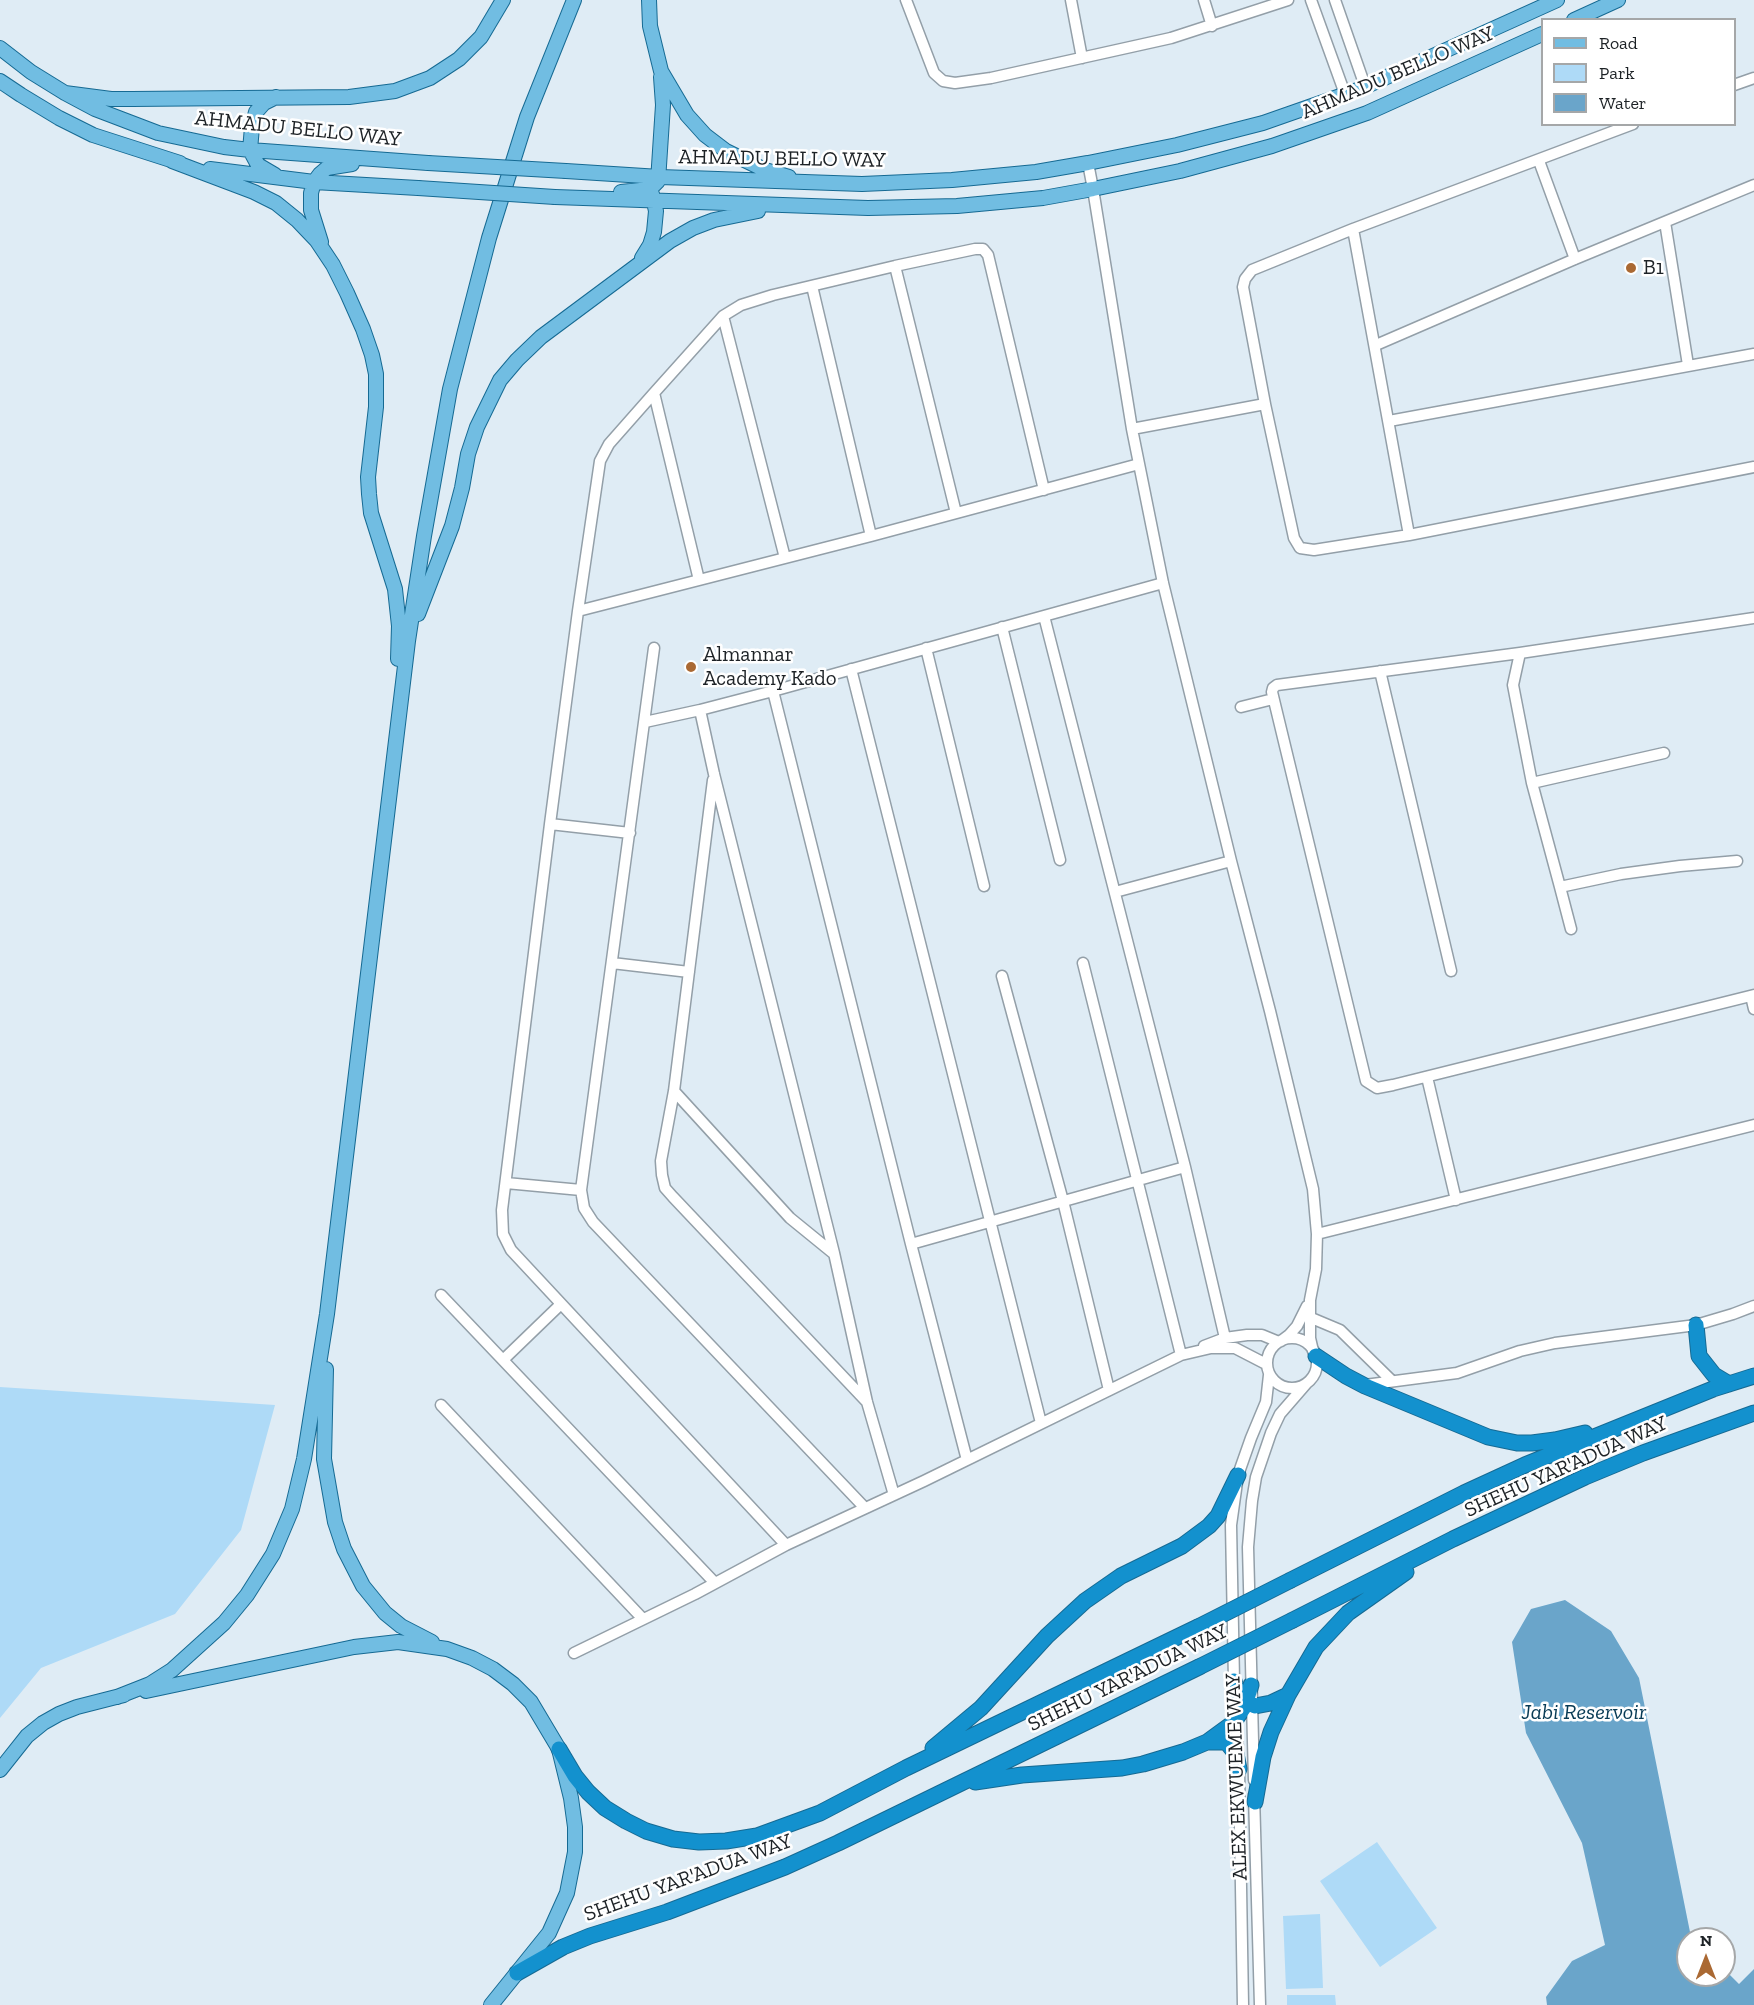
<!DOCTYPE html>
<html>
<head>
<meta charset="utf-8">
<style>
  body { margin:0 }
  #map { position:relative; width:1754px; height:2005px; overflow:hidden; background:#dfecf5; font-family:"Zilla Slab",serif }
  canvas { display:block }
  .legend { position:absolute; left:1541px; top:18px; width:195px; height:108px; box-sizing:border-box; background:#fff; border:2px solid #a5a7a8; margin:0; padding:8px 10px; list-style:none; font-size:18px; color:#1d2226 }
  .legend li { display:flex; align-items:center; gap:12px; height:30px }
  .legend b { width:30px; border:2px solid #a5a7a8 }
  .north { position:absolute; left:1676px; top:1927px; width:60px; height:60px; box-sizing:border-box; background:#fff; border:2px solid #a5a7a8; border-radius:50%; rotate:0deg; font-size:16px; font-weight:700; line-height:24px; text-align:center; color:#1d2226 }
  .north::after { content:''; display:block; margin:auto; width:21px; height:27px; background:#aa6933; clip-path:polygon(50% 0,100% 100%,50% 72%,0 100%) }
</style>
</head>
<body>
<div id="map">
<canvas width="1754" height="2005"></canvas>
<ul class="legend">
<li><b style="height:8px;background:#71bde2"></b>Road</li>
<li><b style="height:16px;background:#aedaf7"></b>Park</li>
<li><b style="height:16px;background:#6aa5ca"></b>Water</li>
</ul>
<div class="north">N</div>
</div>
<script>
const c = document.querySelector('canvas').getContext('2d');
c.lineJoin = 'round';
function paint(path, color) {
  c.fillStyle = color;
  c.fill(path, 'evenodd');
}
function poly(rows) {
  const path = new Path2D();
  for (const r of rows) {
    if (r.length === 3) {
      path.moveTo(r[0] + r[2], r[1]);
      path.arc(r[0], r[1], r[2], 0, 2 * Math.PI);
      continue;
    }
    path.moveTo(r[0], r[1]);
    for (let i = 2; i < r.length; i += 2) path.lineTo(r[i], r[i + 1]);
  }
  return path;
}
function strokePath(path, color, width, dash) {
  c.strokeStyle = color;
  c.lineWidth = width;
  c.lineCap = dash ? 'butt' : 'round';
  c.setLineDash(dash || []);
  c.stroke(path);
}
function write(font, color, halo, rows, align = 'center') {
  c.font = font + ' "Zilla Slab",serif';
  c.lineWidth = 5;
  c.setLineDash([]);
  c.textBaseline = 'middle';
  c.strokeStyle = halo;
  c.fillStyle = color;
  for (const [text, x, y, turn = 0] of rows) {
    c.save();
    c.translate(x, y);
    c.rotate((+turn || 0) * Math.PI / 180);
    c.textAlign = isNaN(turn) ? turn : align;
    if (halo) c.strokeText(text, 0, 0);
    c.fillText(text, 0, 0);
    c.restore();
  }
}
paint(poly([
  [0,1387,275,1405,241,1530,175,1614,41,1668,0,1718],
  [1377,1842,1437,1928,1380,1967,1320,1881],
  [1320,1914,1323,1988,1286,1989,1283,1916],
  [1287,1995,1335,1995,1336,2005,1287,2005]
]), '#aedaf7');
paint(poly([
  [1565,1600,1611,1631,1639,1678,1690,1932,1697,1939,1688,1939,1688,1975,1724,1975,1724,1969,1739,1984,1754,1969,1754,2005,1547,2005,1546,1997,1572,1961,1605,1945,1582,1843,1526,1733,1512,1642,1531,1609]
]), '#6aa5ca');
const minor = poly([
  [906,0,934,73,943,81,955,83,991,78,1171,38,1288,0],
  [1071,0,1082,58],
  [1204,0,1212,26],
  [1311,0,1345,94],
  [1335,0,1365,86],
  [1734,85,1754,78],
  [1633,124,1353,229,1252,270,1245,279,1243,287,1265,404,1294,538,1300,548,1314,550,1409,535,1754,467],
  [1539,161,1575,259],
  [1088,163,1093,189,1132,429,1163,583,1231,861,1270,1011,1313,1189,1317,1234,1316,1269,1310,1300,1310,1338,1313,1351],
  [1665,222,1688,365],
  [1353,229,1409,535],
  [895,266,956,513],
  [812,286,871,536],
  [723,316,785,558],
  [1376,345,1575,259,1754,185],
  [654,393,699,580],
  [1389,421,1754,354],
  [1132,429,1265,404],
  [578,611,871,536,1139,464],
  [1044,616,1185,1167,1225,1338],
  [1754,618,1520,653,1277,685,1273,688,1272,692,1366,1081,1377,1088,1393,1085,1754,995],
  [1002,627,1060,860],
  [926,648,984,886],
  [1520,653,1513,685,1532,783,1560,887,1621,874,1680,866,1737,861],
  [851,669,1041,1423],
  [1380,671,1451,971],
  [773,691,911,1244,967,1460],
  [1241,707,1273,699],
  [700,710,714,774,834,1253,867,1402,894,1495],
  [645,722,700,710,773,691,1163,583],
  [713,780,674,1091,661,1161,662,1175,665,1188,673,1197,866,1401],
  [1532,783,1664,753],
  [550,824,630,833],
  [1560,887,1571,929],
  [1115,892,1231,861],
  [612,963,689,972],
  [1083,963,1181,1355],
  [1002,976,1063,1201,1109,1390],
  [1751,996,1754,1009],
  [1427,1077,1456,1200],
  [674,1091,790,1218,833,1253],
  [506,1183,581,1190,584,1208,593,1222,865,1508],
  [581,1190,654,648],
  [1317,1234,1754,1125],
  [911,1244,1185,1167],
  [441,1295,715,1583],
  [1309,1317,1340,1330,1392,1381],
  [1292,1363,25],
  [1281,1341,1289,1335,1297,1326,1307,1306],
  [1204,1346,1225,1338,1247,1335,1262,1335,1279,1342],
  [503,1360,561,1304],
  [1365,1385,1457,1373,1520,1351,1555,1343,1696,1325,1733,1314,1754,1306],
  [441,1405,642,1618],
  [786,1545,511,1250,503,1234,502,1210,550,824,578,611,600,461,609,444,654,393,723,316,741,305,773,295,895,266,975,249,983,249,988,255,1044,490],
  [574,1653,695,1594,786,1545,924,1481,1181,1355,1211,1348,1235,1348,1266,1364],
  [1254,1780,1248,1547,1252,1501,1256,1477,1271,1433,1280,1414,1306,1384],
  [1254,1795,1260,2005],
  [1243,2005,1239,1769,1234,1681,1231,1525,1238,1475,1251,1438,1266,1402,1269,1375]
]);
const major = poly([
  [649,0,650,26,661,71,687,115,705,135,726,151,765,170,789,177],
  [1574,20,1618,0],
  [0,48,31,72,65,93,95,109,158,133,224,147,250,150,428,163],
  [0,81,21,95,59,118,93,135,180,163],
  [65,93,111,99,132,99,349,97,395,91,430,78,459,59,481,37,503,0],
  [172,161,254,192,276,203,297,220,317,241,333,265,347,293,363,329,372,355,376,374,376,407,368,477,369,494,371,513,395,589,399,626,398,659],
  [210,169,314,182,418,188],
  [566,171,660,177,862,184,952,180,1036,172,1088,163,1177,145,1263,123,1360,89,1557,0],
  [275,175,258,165,250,150,252,127,256,112,264,103,276,97],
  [621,192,650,189,658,181,663,105,661,77],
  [555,197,868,208,957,206,1043,198,1093,189,1180,171,1272,146,1367,113,1542,34],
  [321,242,311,210,311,193,314,182,320,174,327,168,352,164],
  [642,258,650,245,654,232,656,211,652,194],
  [418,614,452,526,462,488,468,454,477,427,500,380,517,360,541,337,670,241,693,228,714,220,758,211],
  [326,1369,324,1459,335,1522,344,1549,363,1586,385,1613,401,1626,432,1642],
  [146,1691,354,1647,398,1642,447,1649,472,1658,493,1669,513,1684,531,1702,559,1749,571,1798,575,1827,575,1852,567,1893,549,1933,491,2005],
  [117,1697,150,1684,172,1670,224,1623,247,1595,273,1554,292,1509,304,1459,327,1314,408,641,424,536,450,389,489,238,527,117,574,0],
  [0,1770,27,1736,43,1723,59,1714,77,1707,124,1695]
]);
const highway = poly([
  [1696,1325,1699,1356,1714,1375,1729,1384],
  [1316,1356,1346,1376,1365,1386,1488,1437,1517,1443,1532,1443,1555,1440,1585,1433],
  [1291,1580,1464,1493,1525,1465,1713,1389,1754,1376],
  [1293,1620,1453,1539,1585,1477,1643,1453,1754,1413],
  [1234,1681,1238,1694,1242,1700,1255,1706,1271,1703,1288,1695],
  [1207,1742,1224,1742,1228,1744,1236,1754,1239,1769],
  [933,1748,981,1708,1047,1636,1085,1601,1121,1576,1182,1546,1209,1526,1218,1516,1238,1475],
  [559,1749,575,1776,588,1792,605,1808,626,1821,646,1831,673,1839,699,1842,726,1841,757,1836,820,1813,906,1768,1198,1627],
  [975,1782,1022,1775,1122,1768,1143,1764,1183,1752,1207,1742,1233,1723,1245,1706,1251,1685],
  [1255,1802,1263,1757,1271,1732,1288,1695,1316,1647,1348,1613,1406,1572],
  [517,1973,563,1947,590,1936,667,1912,785,1867,838,1843,1199,1667]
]);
strokePath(minor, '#939fa8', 13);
strokePath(major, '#166a93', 16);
strokePath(highway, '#166a93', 17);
strokePath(minor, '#fff', 10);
strokePath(major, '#71bde2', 14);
strokePath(highway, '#1391ce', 15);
const majorBridge = poly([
  [428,163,566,171],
  [418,188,555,197]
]);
const highwayBridge = poly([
  [1198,1627,1291,1580],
  [1199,1667,1293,1620]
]);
strokePath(majorBridge, '#166a93', 16, []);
strokePath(highwayBridge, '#166a93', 17, []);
strokePath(majorBridge, '#71bde2', 14);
strokePath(highwayBridge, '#1391ce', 15);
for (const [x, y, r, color] of [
  [1631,268,6,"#aa6933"],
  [691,667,6,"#aa6933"]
]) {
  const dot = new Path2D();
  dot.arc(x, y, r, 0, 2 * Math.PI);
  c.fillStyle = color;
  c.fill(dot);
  strokePath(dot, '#fff', 2);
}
write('21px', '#1d2226', '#fff', [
  ["AHMADU BELLO WAY",1398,73,-23],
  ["AHMADU BELLO WAY",298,129,6],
  ["AHMADU BELLO WAY",782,159,1],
  ["SHEHU YAR'ADUA WAY",1566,1467,-24],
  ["SHEHU YAR'ADUA WAY",1128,1678,-26],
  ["ALEX EKWUEME WAY",1237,1777,-92],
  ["SHEHU YAR'ADUA WAY",688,1878,-20]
]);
write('21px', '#1d2226', '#fff', [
  ["B1",1643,268],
  ["Almannar",703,655],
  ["Academy Kado",703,679]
], 'left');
write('italic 22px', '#083b55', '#fff', [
  ["Jabi Reservoir",1584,1713]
]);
</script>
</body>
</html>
